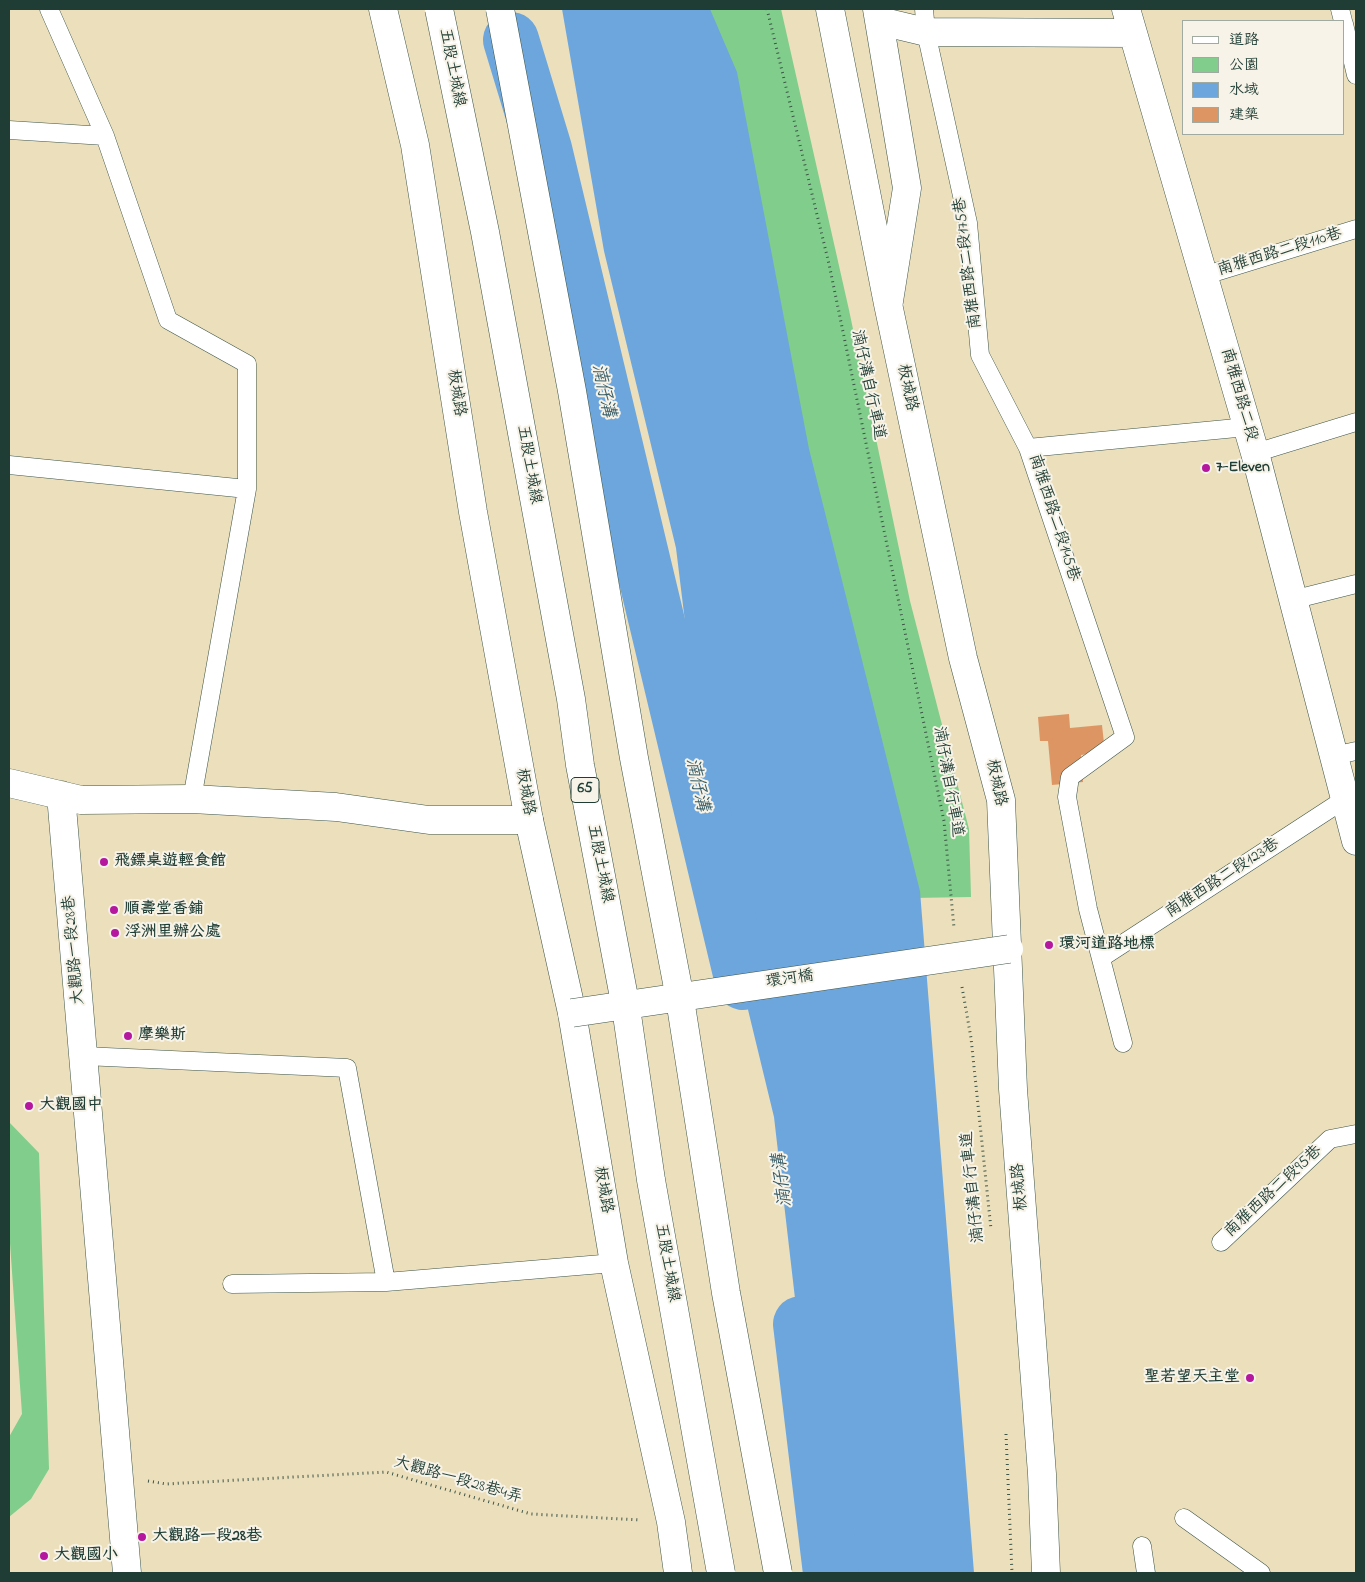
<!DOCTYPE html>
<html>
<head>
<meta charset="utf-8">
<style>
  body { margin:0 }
  #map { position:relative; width:1365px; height:1582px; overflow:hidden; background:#ebdfbc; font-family:"Indie Flower","LXGW WenKai TC",sans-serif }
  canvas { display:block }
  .frame { position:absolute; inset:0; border:10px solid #1f3d34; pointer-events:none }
  .legend { position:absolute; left:1182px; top:20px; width:162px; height:115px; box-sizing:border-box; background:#f7f3e8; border:1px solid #a1aaa0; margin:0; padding:6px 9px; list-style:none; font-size:15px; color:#1f3d34 }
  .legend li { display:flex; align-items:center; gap:10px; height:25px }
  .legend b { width:25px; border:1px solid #a1aaa0 }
</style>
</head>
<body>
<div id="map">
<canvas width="1365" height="1582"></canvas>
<div class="frame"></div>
<ul class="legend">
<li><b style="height:6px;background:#fff"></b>道路</li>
<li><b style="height:14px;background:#81cd8b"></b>公園</li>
<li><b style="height:14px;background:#6da6dd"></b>水域</li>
<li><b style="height:14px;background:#dd9663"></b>建築</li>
</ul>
</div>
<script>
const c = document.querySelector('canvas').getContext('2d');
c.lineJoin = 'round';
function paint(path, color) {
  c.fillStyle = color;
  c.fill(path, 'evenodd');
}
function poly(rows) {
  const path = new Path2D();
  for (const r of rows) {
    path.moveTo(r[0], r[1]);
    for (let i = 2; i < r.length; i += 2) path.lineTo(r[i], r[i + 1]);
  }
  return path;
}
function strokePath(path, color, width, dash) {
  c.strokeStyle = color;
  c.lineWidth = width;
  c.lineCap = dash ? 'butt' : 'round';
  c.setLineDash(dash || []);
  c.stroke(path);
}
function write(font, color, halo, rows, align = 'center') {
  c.font = font + ' "Indie Flower","LXGW WenKai TC",sans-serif';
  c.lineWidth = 4;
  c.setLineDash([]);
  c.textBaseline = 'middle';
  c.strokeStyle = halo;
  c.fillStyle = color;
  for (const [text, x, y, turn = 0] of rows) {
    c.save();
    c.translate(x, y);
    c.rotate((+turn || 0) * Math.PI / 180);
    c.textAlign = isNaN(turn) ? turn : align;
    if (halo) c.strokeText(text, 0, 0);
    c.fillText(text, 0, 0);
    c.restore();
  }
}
paint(poly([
  [678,9,781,9,849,310,910,601,969,829,971,897,912,898],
  [9,1122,39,1153,49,1469,31,1499,9,1517,9,1437,22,1414,9,1229]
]), '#81cd8b');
paint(poly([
  [562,9,710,9,737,72,809,449,920,891,974,1573,837,1573,796,1307,774,1117,727,923,703,769,676,548,604,251]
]), '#6da6dd');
strokePath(poly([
  [511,40,544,149,743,982],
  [801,1324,831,1573]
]), '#6da6dd', 56);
paint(poly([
  [1069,714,1070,728,1102,725,1105,752,1081,755,1083,782,1052,785,1048,741,1040,741,1038,717]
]), '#dd9663');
const lane = poly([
  [49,9,105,136,168,320,247,364,247,489,192,799],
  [924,9,926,32,968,223,980,355,1028,448],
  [1340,9,1343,21],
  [1344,24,1356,75],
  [9,130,105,136],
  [1203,276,1356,229],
  [1255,453,1356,422],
  [9,465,247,489],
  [1292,600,1356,584],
  [1333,756,1356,751],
  [1101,958,1345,799],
  [1123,1043,1088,909,1067,797,1070,777,1125,737,1028,448,1247,427],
  [84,1056,347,1068,386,1282],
  [1221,1242,1330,1139,1356,1134],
  [232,1284,386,1282,614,1263],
  [1184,1518,1261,1573],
  [1142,1546,1146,1573]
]);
const street = poly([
  [877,9,907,188,889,301],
  [1126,9,1255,453,1356,841],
  [880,21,926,32,1133,33],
  [9,783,81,800,192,799,336,807,429,820,529,820],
  [61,795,127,1573]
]);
const secondary = poly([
  [383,9,415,145,473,512,529,820,572,1013,614,1263,671,1522,678,1573],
  [830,9,888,304,963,658,1001,800,1013,1089,1042,1474,1046,1573]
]);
strokePath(lane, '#3e5548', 19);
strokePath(street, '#3e5548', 29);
strokePath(secondary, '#3e5548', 29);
strokePath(poly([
  [767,9,829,264,944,821,954,928],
  [962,987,971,1038,991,1229],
  [1006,1434,1012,1573],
  [148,1481,166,1484,386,1472,531,1514,640,1520]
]), '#3e5548', 3, [1, 4]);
strokePath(lane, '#fff', 18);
strokePath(street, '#fff', 28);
strokePath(secondary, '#fff', 28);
const secondaryBridge = poly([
  [572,1013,1009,949]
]);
const highwayBridge = poly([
  [439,9,485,232,571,699,580,765,626,1008,651,1180,721,1573],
  [500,9,572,391,634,758,679,993,726,1293,778,1573]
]);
strokePath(secondaryBridge, '#3e5548', 29, []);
strokePath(highwayBridge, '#3e5548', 29, []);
strokePath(secondaryBridge, '#fff', 28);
strokePath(highwayBridge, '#fff', 28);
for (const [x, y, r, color] of [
  [1206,468,5,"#b5179e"],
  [104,862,5,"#b5179e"],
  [114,910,5,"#b5179e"],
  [115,933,5,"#b5179e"],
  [1049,945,5,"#b5179e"],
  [128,1036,5,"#b5179e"],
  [29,1106,5,"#b5179e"],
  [1250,1378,5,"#b5179e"],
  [142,1537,5,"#b5179e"],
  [44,1556,5,"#b5179e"]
]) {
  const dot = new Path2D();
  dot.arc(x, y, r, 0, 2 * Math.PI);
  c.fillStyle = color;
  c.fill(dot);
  strokePath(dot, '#f7f3e8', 2);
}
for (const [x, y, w] of [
  [585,790,28]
]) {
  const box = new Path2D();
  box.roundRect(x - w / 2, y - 12.5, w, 25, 4);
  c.fillStyle = '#f7f3e8';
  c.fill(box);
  strokePath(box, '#1f3d34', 1);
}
write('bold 15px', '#1f3d34', null, [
  ["65",585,790]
]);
write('16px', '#1f3d34', '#f7f3e8', [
  ["五股土城線",451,68,79],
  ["南雅西路二段110巷",1280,253,-17],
  ["南雅西路二段175巷",969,263,-97],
  ["湳仔溝自行車道",867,385,78],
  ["板城路",906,388,78],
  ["板城路",455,393,81],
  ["南雅西路二段",1238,395,74],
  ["五股土城線",528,465,80],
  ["南雅西路二段145巷",1053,518,72],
  ["湳仔溝自行車道",947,782,80],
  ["板城路",995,783,78],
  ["板城路",524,792,80],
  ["五股土城線",599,864,79],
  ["南雅西路二段123巷",1223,879,-33],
  ["大觀路一段28巷",75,950,-95],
  ["環河橋",790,980,-8],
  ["湳仔溝自行車道",974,1187,-96],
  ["板城路",1021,1187,-95],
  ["板城路",602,1190,80],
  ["南雅西路二段95巷",1274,1192,-43],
  ["五股土城線",666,1263,80],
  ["大觀路一段28巷4弄",458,1481,16]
]);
write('bold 16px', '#1f3d34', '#f7f3e8', [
  ["7-Eleven",1216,468],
  ["飛鏢桌遊輕食館",114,862],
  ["順壽堂香鋪",124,910],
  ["浮洲里辦公處",125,933],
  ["環河道路地標",1059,945],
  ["摩樂斯",138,1036],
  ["大觀國中",39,1106],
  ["聖若望天主堂",1240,1378,"right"],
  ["大觀路一段28巷",152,1537],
  ["大觀國小",54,1556]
], 'left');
write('italic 18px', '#365c67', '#f7f3e8', [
  ["湳仔溝",602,391,77],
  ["湳仔溝",696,785,77],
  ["湳仔溝",784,1180,-97]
]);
</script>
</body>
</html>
